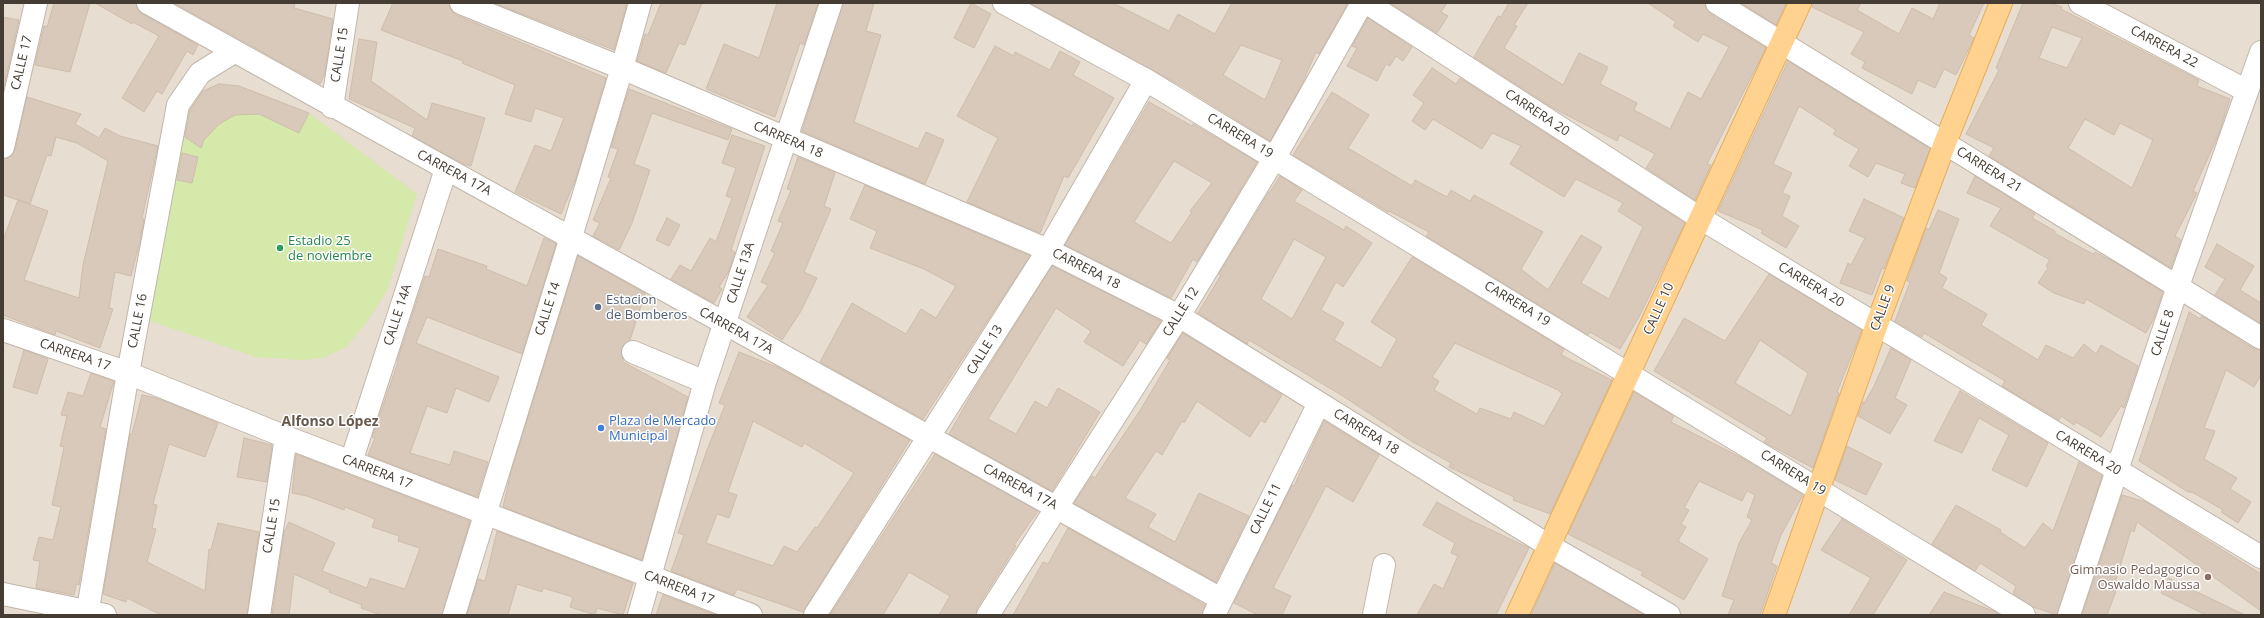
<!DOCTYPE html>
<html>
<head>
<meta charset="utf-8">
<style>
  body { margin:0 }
  #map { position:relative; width:2264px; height:618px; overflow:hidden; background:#f3ece3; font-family:"Open Sans",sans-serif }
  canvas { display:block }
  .frame { position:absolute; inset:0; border:4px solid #453c33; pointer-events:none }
</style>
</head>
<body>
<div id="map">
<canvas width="2264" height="618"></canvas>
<div class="frame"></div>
</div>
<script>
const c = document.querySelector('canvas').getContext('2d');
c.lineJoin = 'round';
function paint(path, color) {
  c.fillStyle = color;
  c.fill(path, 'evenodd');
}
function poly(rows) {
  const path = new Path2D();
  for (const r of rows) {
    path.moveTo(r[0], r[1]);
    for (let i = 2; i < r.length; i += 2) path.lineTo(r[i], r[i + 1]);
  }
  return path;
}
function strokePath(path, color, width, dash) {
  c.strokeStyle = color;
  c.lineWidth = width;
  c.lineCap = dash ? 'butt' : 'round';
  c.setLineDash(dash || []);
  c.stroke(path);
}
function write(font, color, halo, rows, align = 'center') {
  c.font = font + ' "Open Sans",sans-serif';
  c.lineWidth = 3;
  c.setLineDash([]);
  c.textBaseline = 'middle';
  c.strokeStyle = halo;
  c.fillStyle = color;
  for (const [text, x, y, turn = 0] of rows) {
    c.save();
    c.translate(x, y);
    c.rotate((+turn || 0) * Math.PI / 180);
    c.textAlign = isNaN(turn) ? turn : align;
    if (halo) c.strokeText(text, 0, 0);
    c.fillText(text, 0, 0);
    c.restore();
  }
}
paint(poly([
  [3,3,2261,3,2261,615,3,615]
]), '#e7ddd1');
paint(poly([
  [219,84,239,86,309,113,417,194,387,291,366,323,346,347,324,358,302,360,256,357,144,319,187,111,198,93]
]), '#d4e9aa');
const building = poly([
  [54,3,90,3,70,72,35,65,44,26,47,27,54,3],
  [95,3,136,3,137,9,142,14,198,45,193,55,187,51,162,94,157,91,144,112,122,98,159,36,133,22,132,24,95,3],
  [174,3,295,3,294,8,333,19,325,73,320,84,174,3],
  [393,3,449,3,451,10,456,15,606,78,576,178,561,214,515,192,535,145,551,151,564,118,535,108,531,122,505,114,515,85,462,63,463,61,381,30,393,3],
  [494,3,627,3,614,50,494,3],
  [661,3,702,3,685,45,679,43,666,73,637,61,645,34,648,35,661,3],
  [777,3,818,3,804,45,800,43,775,117,706,89,724,44,759,58,777,3],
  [843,3,874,3,866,31,881,35,854,122,918,149,926,132,944,140,925,184,802,131,843,3],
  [971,3,991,14,974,48,954,38,971,3],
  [1030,3,1113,3,1169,31,1178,14,1215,34,1232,3,1348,3,1319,54,1316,52,1301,86,1270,141,1185,88,1030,3],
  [1241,45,1282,60,1265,100,1223,75,1241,45],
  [1390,3,1447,3,1441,12,1448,16,1437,33,1390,3],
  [1509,3,1528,3,1514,25,1517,26,1504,48,1563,85,1579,53,1608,67,1600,84,1637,103,1634,110,1670,129,1688,92,1701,99,1729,47,1703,34,1698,42,1673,26,1676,22,1648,3,1705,3,1710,14,1766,48,1707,164,1711,165,1695,200,1646,168,1655,154,1620,135,1617,141,1553,108,1474,57,1498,16,1501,17,1509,3],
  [1741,3,1786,3,1776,25,1741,3],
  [1812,3,1861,3,1857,10,1899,34,1912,8,1933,19,1940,3,1984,3,1969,35,1974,38,1956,75,1944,69,1935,88,1918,80,1912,94,1862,68,1865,62,1851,54,1864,32,1812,7,1812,3],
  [2023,3,2051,3,2062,7,2061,9,2199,80,2197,86,2230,99,2218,136,2193,191,2197,193,2175,236,2181,240,2171,268,1989,156,1994,148,1966,134,1999,70,1996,68,2023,3],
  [2052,27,2082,38,2067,68,2039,58,2052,27],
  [2085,119,2114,135,2120,123,2153,140,2132,188,2068,148,2085,119],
  [3,17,19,20,3,91,3,17],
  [1368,18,1412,47,1403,61,1396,56,1390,66,1386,64,1377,81,1347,66,1357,48,1352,46,1368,18],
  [359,39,377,42,371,81,427,120,432,103,485,118,471,166,463,164,412,136,415,128,349,99,359,39],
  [995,46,1014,56,1015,52,1050,70,1060,51,1080,62,1073,75,1114,98,1068,178,1064,176,1040,233,967,202,998,138,957,116,995,46],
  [1788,61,1930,149,1915,188,1901,183,1905,174,1876,163,1868,177,1849,166,1859,149,1833,134,1836,130,1799,106,1773,164,1792,173,1782,193,1790,196,1782,216,1799,226,1786,248,1761,233,1763,230,1718,211,1788,61],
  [1432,68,1456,84,1460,78,1685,223,1639,317,1620,349,1590,332,1588,335,1426,236,1429,232,1389,211,1388,212,1293,155,1332,92,1369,115,1348,148,1412,186,1415,180,1447,197,1451,190,1470,201,1474,195,1543,232,1521,269,1548,290,1581,235,1602,247,1581,283,1609,299,1643,227,1618,211,1623,203,1576,179,1564,197,1510,164,1521,146,1492,133,1482,149,1433,119,1425,130,1412,121,1424,103,1413,95,1432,68],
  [219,84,239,86,309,113,299,133,259,114,235,115,219,124,204,140,201,148,185,137,190,110,203,91,219,84],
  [629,89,732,129,728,140,652,113,634,164,650,170,632,223,619,250,593,236,600,223,593,220,611,178,608,177,618,149,611,147,629,89],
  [27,97,81,114,75,124,99,138,105,128,120,136,158,146,142,218,144,219,140,241,131,276,115,272,109,308,113,309,100,348,56,331,55,335,3,315,3,240,18,200,3,195,3,159,12,156,15,150,27,97],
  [56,137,77,143,108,161,83,265,79,298,24,280,48,211,18,200,30,204,47,155,51,156,56,137],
  [1149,102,1192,126,1193,124,1257,162,1197,262,1193,259,1171,298,1065,245,1149,102],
  [1174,161,1212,183,1190,211,1192,212,1171,243,1134,222,1174,161],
  [732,135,765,146,731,250,735,252,729,271,719,287,722,289,714,303,671,279,680,265,691,271,710,238,716,242,732,198,726,196,736,168,722,163,732,135],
  [182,153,198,157,192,183,177,180,182,153],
  [798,157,835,173,824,206,831,209,804,272,817,278,801,311,782,340,747,317,768,285,761,282,775,253,771,251,783,223,778,221,791,190,787,189,798,157],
  [1280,176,1302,190,1294,201,1344,230,1346,226,1372,243,1343,287,1336,282,1321,310,1344,323,1334,340,1381,368,1397,339,1371,322,1412,257,1564,349,1561,355,1612,380,1550,514,1513,500,1514,497,1449,467,1451,463,1413,442,1338,393,1249,340,1247,344,1198,313,1221,275,1219,274,1269,192,1270,192,1280,176],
  [1294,239,1326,257,1292,319,1261,299,1294,239],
  [1455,343,1558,390,1562,394,1544,426,1514,412,1511,419,1480,408,1477,414,1434,390,1439,381,1432,377,1455,343],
  [1975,176,2035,214,2032,218,2055,231,2054,233,2093,254,2095,252,2116,263,2163,292,2154,318,2146,333,2086,299,2084,304,2054,293,2038,283,2048,268,2046,266,2050,260,1990,226,2001,208,1967,193,1975,176],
  [865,185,1030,256,923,419,820,362,852,303,906,334,921,309,936,318,956,286,924,269,870,248,877,231,850,219,865,185],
  [1864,199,1904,218,1884,269,1882,268,1872,295,1840,283,1848,263,1851,265,1865,238,1849,231,1864,199],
  [1938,210,1959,219,1939,273,1947,278,1942,288,1987,314,1981,325,2038,360,2046,345,2073,358,2084,344,2096,354,2101,345,2138,366,2124,408,2121,406,2101,437,2076,422,2074,425,2061,416,2059,420,2002,386,2005,381,1924,333,1922,337,1895,321,1910,282,1907,281,1926,228,1929,230,1938,210],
  [667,218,680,225,669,246,656,240,667,218],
  [544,238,556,244,522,354,427,317,416,343,499,377,489,402,456,388,447,413,427,406,410,453,450,465,454,451,488,462,477,497,368,455,375,438,372,437,398,362,397,361,425,276,429,277,438,249,487,266,486,269,527,286,544,238],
  [2217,244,2254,266,2240,290,2261,303,2261,323,2215,295,2225,279,2205,267,2217,244],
  [578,256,645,293,630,340,621,348,623,362,688,397,642,560,503,507,511,472,578,256],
  [1052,266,1161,321,1146,344,1140,340,1123,366,1084,342,1091,331,1056,308,988,419,1016,434,1035,401,1047,408,1058,388,1100,412,1052,491,949,434,974,390,1052,266],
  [1769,274,1862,330,1837,392,1839,393,1813,468,1764,442,1767,438,1654,371,1684,318,1725,341,1769,274],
  [1760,340,1808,373,1791,416,1735,383,1760,340],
  [2189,312,2200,319,2202,316,2254,349,2261,350,2261,375,2254,387,2226,370,2204,428,2215,431,2204,459,2237,478,2230,489,2251,502,2238,523,2221,512,2223,510,2192,492,2188,492,2139,461,2189,312],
  [1183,333,1282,395,1265,423,1261,420,1250,437,1197,401,1184,423,1182,421,1162,455,1156,451,1125,498,1156,514,1148,527,1175,542,1199,493,1249,516,1216,582,1074,503,1092,476,1095,478,1100,470,1141,409,1170,360,1167,358,1183,333],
  [1891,348,1911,360,1895,398,1907,405,1890,434,1858,416,1863,402,1865,402,1874,386,1891,348],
  [24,350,48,359,37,394,13,387,24,350],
  [739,352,777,367,910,440,803,612,737,589,734,595,671,571,684,535,678,533,707,450,725,405,719,403,739,352],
  [753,421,802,447,804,443,854,473,817,528,815,527,797,552,784,546,773,566,706,543,717,514,729,518,737,495,728,492,753,421],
  [91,373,114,381,100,427,106,429,79,585,76,584,74,595,36,588,40,561,33,560,39,537,53,540,61,507,52,505,64,447,60,446,67,416,61,415,68,392,83,396,91,373],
  [1960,391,2048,443,2027,487,1992,470,2009,435,1979,418,1962,453,1934,441,1960,391],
  [1634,392,1674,416,1671,422,1740,457,1803,495,1781,535,1771,563,1777,566,1760,615,1728,615,1734,600,1722,596,1739,543,1752,520,1747,517,1755,495,1747,491,1742,501,1699,481,1684,508,1689,510,1681,524,1686,527,1678,541,1708,559,1684,600,1641,575,1643,572,1568,534,1634,392],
  [142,395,157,398,218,423,205,457,169,444,153,504,157,505,152,528,156,529,147,562,205,591,209,549,211,550,218,523,259,532,247,615,161,615,127,598,126,602,103,594,130,434,132,434,142,395],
  [1324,421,1379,455,1353,502,1326,486,1273,588,1291,596,1282,615,1258,615,1234,603,1292,485,1294,486,1324,421],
  [244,438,272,445,267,482,237,477,244,438],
  [1847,446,1882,464,1866,495,1835,480,1847,446],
  [296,454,470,521,442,615,381,615,361,608,362,605,329,592,330,590,294,574,289,615,272,615,284,532,289,522,335,543,322,571,367,588,370,578,405,589,420,548,398,541,399,536,372,527,375,519,345,507,344,510,307,496,292,493,296,454],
  [935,454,1038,511,1014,545,1016,546,977,608,976,615,939,615,950,596,909,572,883,615,830,615,935,454],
  [2079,462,2102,476,2057,615,2033,607,2013,594,2016,586,1980,563,1975,571,1932,544,1956,505,2001,530,2000,532,2025,548,2043,523,2053,531,2079,462],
  [2122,495,2146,502,2261,574,2261,611,2137,522,2134,532,2131,530,2113,590,2116,591,2107,615,2082,615,2122,495],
  [1437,502,1466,518,1529,548,1496,615,1417,615,1434,584,1443,589,1458,556,1451,553,1455,543,1423,525,1437,502],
  [1842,519,1907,560,1873,615,1849,615,1871,578,1821,550,1842,519],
  [1068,528,1205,605,1202,615,1013,615,1043,562,1048,564,1068,528],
  [497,531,633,583,623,615,597,608,595,615,570,607,573,597,543,588,542,592,517,584,508,615,467,615,478,579,485,581,497,531],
  [1555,563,1644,615,1531,615,1555,563],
  [2168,578,2245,615,2206,615,2161,593,2168,578],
  [1944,592,1996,612,1999,615,1929,615,1944,592],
  [663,595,716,615,656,615,663,595]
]);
paint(building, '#d8c9bb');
strokePath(building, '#d0bdab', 1);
const minor = poly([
  [148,3,1221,599],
  [461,3,622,68,1048,250,1179,316,1548,545,1669,615],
  [1004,3,1146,80,2024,615],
  [1367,3,1700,218,2261,557],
  [1717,3,2261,338],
  [2080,3,2247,91],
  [332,107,348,3],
  [3,147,36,3],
  [3,330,128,373,286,437,751,615],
  [633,352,705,382],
  [351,462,446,169],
  [3,594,105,615],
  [87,615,128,373,178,105,200,73,234,52],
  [259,615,286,437],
  [454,615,571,237,622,68,640,3],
  [639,615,705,382,831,3],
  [815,615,1048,250,1146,80],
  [988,615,1179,316,1275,157,1362,3],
  [1214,615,1319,403],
  [1374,615,1384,565],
  [2069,615,2178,286,2261,52]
]);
const major = poly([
  [1517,615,1800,3],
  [1774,615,1877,324,1945,143,2001,3]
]);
strokePath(minor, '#c1b6a9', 24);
strokePath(major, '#e8ad5b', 24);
strokePath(minor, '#fff', 22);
strokePath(major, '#ffd290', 22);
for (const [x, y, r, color] of [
  [280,248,4,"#2e9e5b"],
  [598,307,4,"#5c6f8a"],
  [601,428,4,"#3f7fe0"],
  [2208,577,4,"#8d6e63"]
]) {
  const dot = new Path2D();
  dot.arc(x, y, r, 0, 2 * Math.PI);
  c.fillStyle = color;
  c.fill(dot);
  strokePath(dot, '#fff', 1.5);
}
write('13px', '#453c33', '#fff', [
  ["CARRERA 22",2164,47,28],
  ["CALLE 15",340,55,-81],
  ["CALLE 17",22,63,-77],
  ["CARRERA 20",1537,113,33],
  ["CARRERA 19",1240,136,31],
  ["CARRERA 18",788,140,23],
  ["CARRERA 21",1989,170,32],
  ["CARRERA 17A",454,173,28],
  ["CARRERA 18",1086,269,27],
  ["CALLE 13A",741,273,-72],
  ["CARRERA 20",1811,285,31],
  ["CARRERA 19",1517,304,31],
  ["CALLE 9",1883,308,-70],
  ["CALLE 14",548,309,-72],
  ["CALLE 10",1659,309,-66],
  ["CALLE 12",1181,312,-58],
  ["CALLE 14A",398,315,-72],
  ["CALLE 16",138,321,-79],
  ["CARRERA 17A",736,331,29],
  ["CALLE 8",2163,333,-72],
  ["CALLE 13",985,350,-58],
  ["CARRERA 17",75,355,19],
  ["CARRERA 18",1366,432,32],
  ["CARRERA 20",2088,453,31],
  ["CARRERA 17",377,472,21],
  ["CARRERA 19",1793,473,32],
  ["CARRERA 17A",1020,487,28],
  ["CALLE 11",1266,509,-64],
  ["CALLE 15",272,526,-81],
  ["CARRERA 17",679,588,21]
]);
write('13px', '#27864d', '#fff', [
  ["Estadio 25",288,241],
  ["de noviembre",288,256]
], 'left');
write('13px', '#4e5e75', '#fff', [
  ["Estacion",606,300],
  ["de Bomberos",606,315]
], 'left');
write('13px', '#366cbe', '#fff', [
  ["Plaza de Mercado",609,421],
  ["Municipal",609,436]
], 'left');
write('13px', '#785e54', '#fff', [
  ["Gimnasio Pedagogico",2200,570],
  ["Oswaldo Maussa",2200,585]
], 'right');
write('bold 14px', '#68584a', '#fff', [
  ["Alfonso López",330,422]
]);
</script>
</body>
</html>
